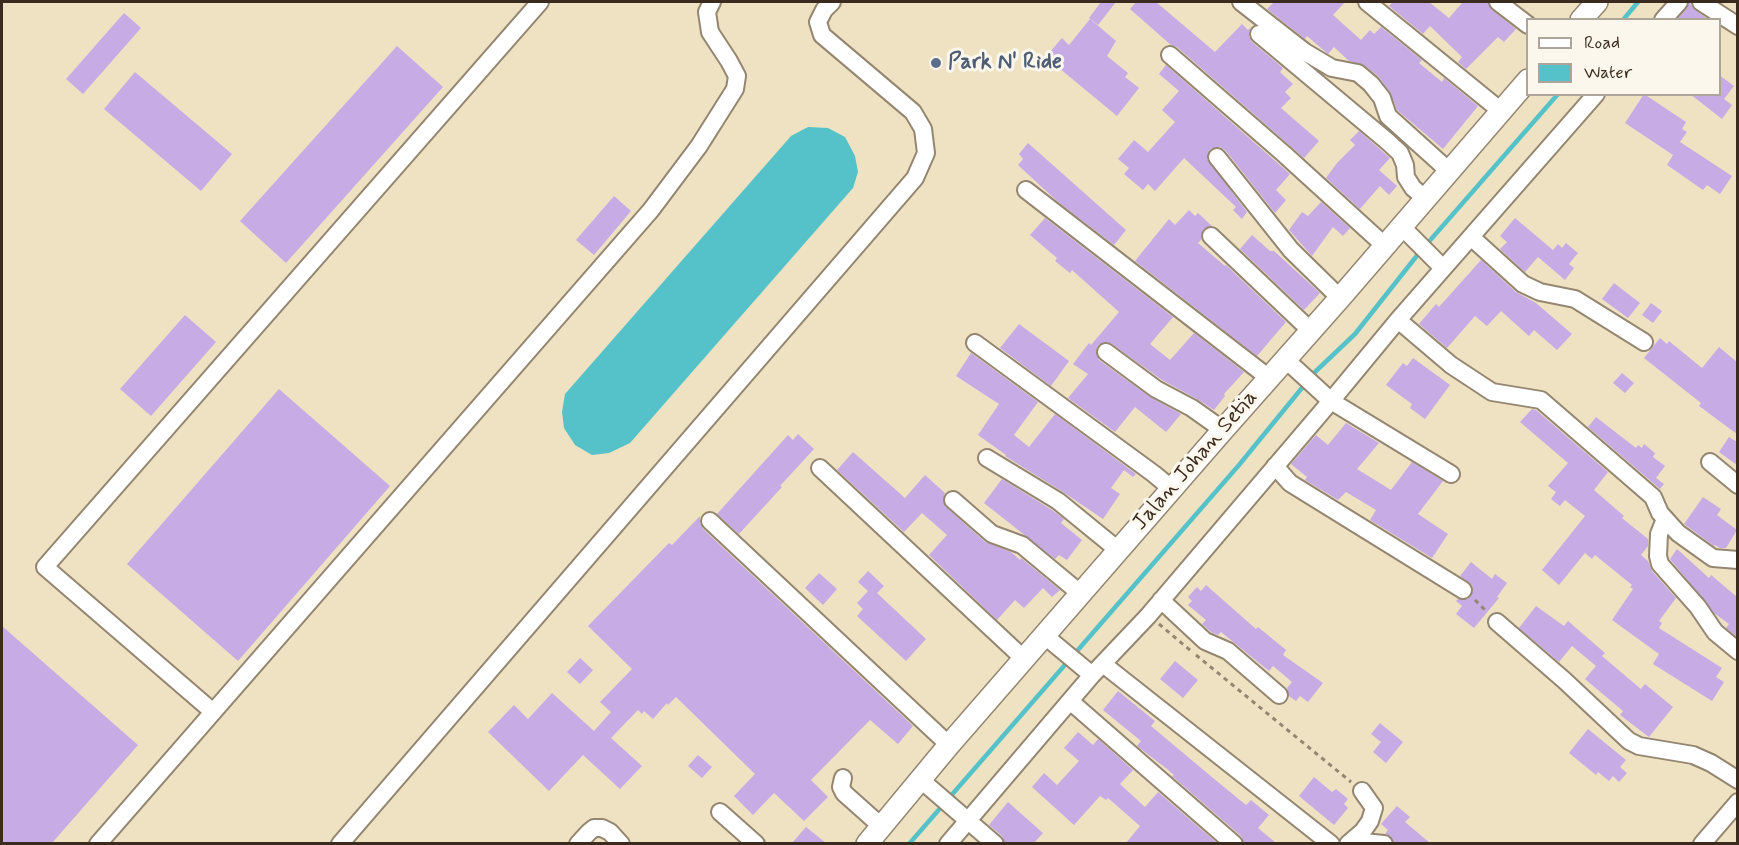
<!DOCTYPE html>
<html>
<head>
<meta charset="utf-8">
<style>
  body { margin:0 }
  #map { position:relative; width:1739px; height:845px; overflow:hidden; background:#eee2c3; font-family:Mynerve,sans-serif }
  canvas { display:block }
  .frame { position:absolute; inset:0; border:3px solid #3b2a1e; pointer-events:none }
  .legend { position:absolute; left:1526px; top:18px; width:195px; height:78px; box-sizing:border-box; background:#fbf7ec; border:2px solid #aea59a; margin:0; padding:8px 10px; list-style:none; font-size:18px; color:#3b2a1e }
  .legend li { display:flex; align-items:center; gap:12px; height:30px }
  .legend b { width:30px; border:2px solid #aea59a }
</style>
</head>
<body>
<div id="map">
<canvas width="1739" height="845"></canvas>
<div class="frame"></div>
<ul class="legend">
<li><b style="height:8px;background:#fff"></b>Road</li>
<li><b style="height:16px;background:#54c2c8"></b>Water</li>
</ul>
</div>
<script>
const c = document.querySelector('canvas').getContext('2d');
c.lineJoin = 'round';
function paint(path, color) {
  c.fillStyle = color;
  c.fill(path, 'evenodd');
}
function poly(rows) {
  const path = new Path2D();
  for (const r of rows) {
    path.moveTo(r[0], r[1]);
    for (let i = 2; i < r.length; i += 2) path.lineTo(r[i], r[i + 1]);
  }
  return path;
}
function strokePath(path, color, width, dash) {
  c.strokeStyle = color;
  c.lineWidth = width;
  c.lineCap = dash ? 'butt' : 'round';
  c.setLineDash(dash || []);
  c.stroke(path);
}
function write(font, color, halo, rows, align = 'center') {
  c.font = font + ' Mynerve,sans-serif';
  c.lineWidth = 6;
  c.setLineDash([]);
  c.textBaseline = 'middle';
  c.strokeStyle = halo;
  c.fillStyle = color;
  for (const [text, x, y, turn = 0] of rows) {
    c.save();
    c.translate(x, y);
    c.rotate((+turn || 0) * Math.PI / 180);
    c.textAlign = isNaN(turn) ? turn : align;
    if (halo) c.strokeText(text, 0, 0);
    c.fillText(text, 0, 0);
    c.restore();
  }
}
paint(poly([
  [808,127,828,128,845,137,855,156,858,172,853,188,630,443,609,453,592,455,575,445,564,428,562,412,565,394,791,136]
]), '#54c2c8');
strokePath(poly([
  [1623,20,1638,2],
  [949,798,1239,465,1315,372,1355,334,1419,253,1558,94],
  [909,844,943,805]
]), '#54c2c8', 4.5);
paint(poly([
  [1101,2,1116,2,1098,25,1089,18],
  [1136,2,1156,2,1215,52,1242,24,1248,30,1250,28,1249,37,1252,42,1283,68,1280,72,1293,84,1285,92,1291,98,1281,108,1319,141,1304,158,1177,47,1171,45,1130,9],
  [1274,2,1345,2,1333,15,1361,40,1370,30,1374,34,1381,27,1422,60,1419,63,1442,82,1444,78,1478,106,1443,149,1397,110,1390,92,1378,76,1364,65,1349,61,1334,47,1328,54,1307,36,1305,39,1267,9],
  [1393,2,1429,2,1449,18,1463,2,1488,2,1492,10,1516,29,1504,42,1498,37,1466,69,1458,62,1462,57,1430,26,1423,34,1389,6],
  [1689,2,1695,10,1709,20,1677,20,1687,8],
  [124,13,141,28,83,94,66,79],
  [1090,19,1116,41,1107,56,1128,73,1125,77,1139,88,1117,116,1053,63,1056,59,1049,53,1062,38,1069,45],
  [397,46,443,87,286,263,240,221],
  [1166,65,1290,174,1276,190,1286,200,1275,213,1225,150,1220,147,1210,149,1207,159,1247,212,1242,219,1233,210,1236,207,1184,158,1155,191,1148,184,1143,190,1124,174,1129,168,1118,159,1134,140,1148,152,1175,122,1162,110,1179,91,1159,74],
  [135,72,232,154,201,191,104,109],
  [1719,75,1734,86,1724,99,1732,105,1722,119,1690,94,1719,95],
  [1644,94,1686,122,1682,129,1687,132,1680,142,1732,176,1720,194,1707,185,1703,190,1667,165,1673,155,1625,123],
  [1359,131,1390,158,1379,170,1397,186,1389,195,1380,186,1360,209,1326,178,1337,163,1355,145,1350,140],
  [1028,143,1126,230,1114,245,1058,202,1018,165,1023,159,1019,154],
  [614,196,631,211,594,255,576,240],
  [1321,202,1350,228,1343,236,1333,227,1312,256,1289,230,1302,212,1308,216],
  [1189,210,1195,216,1198,213,1212,226,1203,229,1201,240,1198,243,1225,266,1226,265,1286,322,1257,356,1135,261,1169,219,1175,225],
  [1045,218,1173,317,1150,344,1170,360,1194,333,1244,372,1224,394,1225,396,1214,410,1197,399,1162,380,1112,344,1107,342,1098,345,1096,350,1099,360,1150,397,1181,414,1166,432,1135,407,1115,432,1068,398,1088,374,1073,364,1089,343,1091,345,1119,312,1072,270,1070,273,1055,261,1057,258,1030,235],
  [1515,218,1553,250,1558,244,1562,248,1566,243,1578,253,1569,264,1574,268,1565,280,1538,257,1525,272,1500,249,1507,242,1500,236],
  [1252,235,1270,251,1274,251,1320,293,1304,310,1240,249],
  [1481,260,1516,292,1536,303,1572,334,1557,350,1534,330,1529,336,1501,311,1487,326,1475,316,1447,348,1419,324,1436,304,1439,307],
  [1614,283,1640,303,1628,318,1602,299],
  [1651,303,1662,311,1653,323,1642,315],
  [185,315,216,342,151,416,120,389],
  [1019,324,1069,361,1051,386,1000,348],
  [1660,338,1667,344,1669,341,1702,368,1719,347,1737,362,1737,434,1699,406,1701,403,1644,358],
  [971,353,1038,402,1014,435,1029,447,1055,414,1136,474,1133,477,1124,470,1111,488,1120,494,1103,519,1063,492,1005,456,1006,455,978,435,999,404,956,376],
  [1413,358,1450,385,1425,419,1410,408,1412,404,1386,385,1403,363,1407,366],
  [1622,373,1634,383,1625,393,1613,383],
  [279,389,390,486,238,661,127,564],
  [1532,409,1536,410,1608,472,1594,490,1624,516,1622,518,1648,539,1648,546,1641,555,1648,561,1652,571,1676,598,1659,621,1662,623,1659,628,1722,668,1716,677,1724,682,1712,701,1653,664,1659,654,1612,620,1633,589,1630,587,1632,585,1595,555,1592,559,1585,553,1559,585,1542,570,1585,516,1565,500,1560,506,1551,499,1556,492,1548,486,1568,463,1520,422],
  [1596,417,1636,448,1638,445,1642,448,1644,444,1655,453,1653,457,1665,466,1656,478,1664,484,1660,489,1588,427],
  [1346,423,1379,443,1357,469,1391,490,1412,462,1443,481,1418,514,1448,534,1432,558,1370,520,1376,510,1346,492,1338,500,1305,480,1307,477,1291,464,1316,435,1328,445],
  [798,434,814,449,780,486,782,487,739,534,717,514,788,435,793,440],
  [1729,437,1737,442,1737,465,1719,452],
  [853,452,905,498,925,475,945,493,943,499,946,507,985,542,1011,552,1020,560,1021,558,1060,590,1052,597,1043,588,1024,608,1015,600,997,620,929,555,947,535,922,513,904,532,837,470],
  [1002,479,1052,510,1064,519,1061,523,1082,540,1067,560,1059,555,1055,559,984,503],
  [1703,497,1721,509,1717,515,1737,530,1726,548,1720,548,1715,545,1714,546,1684,524],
  [700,516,700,523,703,529,913,726,898,744,870,720,811,780,828,797,804,821,774,793,753,815,734,796,755,774,676,697,668,705,667,703,653,719,644,711,642,714,638,710,611,738,642,766,620,789,583,755,549,791,488,732,514,705,528,719,552,693,594,731,611,712,600,702,632,669,588,626,669,543,672,545],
  [1677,549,1709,578,1711,575,1737,597,1737,637,1726,628,1729,624,1714,613,1670,559],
  [1471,562,1492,579,1495,574,1507,583,1497,597,1499,598,1474,628,1456,614,1462,606,1456,601,1458,599,1468,599,1473,591,1472,585,1460,576],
  [868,571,884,586,877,593,926,639,906,661,857,616,863,609,857,603,868,591,858,582],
  [819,573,837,589,823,605,805,588],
  [1206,585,1256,629,1258,627,1286,650,1283,655,1323,683,1308,702,1300,696,1296,701,1289,696,1287,688,1292,682,1273,666,1269,671,1221,632,1218,635,1211,632,1202,624,1206,620,1188,605,1192,601,1188,597,1197,587,1201,591],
  [1536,606,1564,626,1568,621,1605,653,1602,656,1641,689,1645,684,1673,707,1649,737,1620,715,1623,711,1585,679,1596,666,1572,646,1559,662,1519,628],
  [2,626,138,745,52,843,2,843],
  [580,658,593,670,580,684,567,672],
  [1175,661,1198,680,1183,698,1160,679],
  [1118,691,1155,721,1151,726,1213,778,1246,805,1251,800,1269,815,1258,828,1276,843,1244,843,1241,836,1172,776,1174,775,1167,769,1137,746,1141,741,1103,710],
  [1380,723,1403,742,1386,763,1373,752,1381,742,1371,734],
  [1588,729,1626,760,1620,767,1627,773,1619,782,1613,776,1609,781,1598,772,1596,775,1569,753],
  [1078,732,1093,745,1098,739,1133,770,1120,784,1145,807,1158,792,1217,843,1126,843,1140,826,1108,798,1106,800,1100,796,1074,825,1032,787,1044,773,1057,785,1079,761,1064,748],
  [698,755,712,767,702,778,688,766],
  [1314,777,1332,792,1336,789,1348,799,1344,804,1348,808,1334,825,1299,796],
  [1008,802,1043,833,1034,843,1005,843,1002,836,989,825],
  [1397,806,1410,817,1405,822,1430,843,1394,843,1390,836,1385,834,1388,830,1381,824],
  [806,827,826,843,792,843]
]), '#c7abe5');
const minor = poly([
  [1241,2,1305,52,1332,68,1358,73,1371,84,1382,98,1388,116,1449,171],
  [1367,2,1501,111],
  [1498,2,1528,25],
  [1701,2,1738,26],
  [1663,20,1679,2],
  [1259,34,1387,141,1400,153,1405,165,1406,177,1413,188,1426,199],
  [1170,55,1284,154,1384,245],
  [1217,157,1291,250,1340,298],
  [1026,190,1269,378],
  [1401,226,1443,268],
  [1211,236,1310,330],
  [1471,237,1523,284,1540,292,1575,299,1644,342],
  [1398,320,1451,365,1492,392,1541,400,1653,497,1660,513,1678,533,1713,558,1738,560],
  [975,343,1154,474,1172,489],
  [1106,352,1156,389,1192,408,1223,430],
  [1285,359,1331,401,1451,474],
  [987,458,1058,501,1118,550],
  [1710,462,1738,485],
  [1275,466,1290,483,1463,590],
  [820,468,1024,659],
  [953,500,992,534,1022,545,1081,594],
  [1665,519,1659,534,1658,556,1660,564,1698,607,1715,632,1738,651],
  [710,521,949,745],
  [1161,600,1205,641,1228,651,1279,695],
  [1497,622,1564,680,1629,741,1639,746,1693,755,1711,763,1738,780],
  [1045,636,1092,675],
  [1103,664,1331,844],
  [1070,701,1234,844],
  [212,711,45,567,540,2],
  [843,778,841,787,844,793,881,826],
  [921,780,995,844],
  [720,812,756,844],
  [1352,841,1384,844],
  [98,844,651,210,699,146,735,89,737,76,729,61,710,32,707,12,712,2],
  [340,844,915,178,926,153,923,129,913,112,822,35,818,22,824,10,832,2],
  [578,844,589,832,594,828,602,828,610,832,621,844],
  [948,844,1092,675,1148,616,1331,401,1398,320,1596,94],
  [1348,844,1363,831,1370,821,1374,808,1362,791],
  [1702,844,1738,802]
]);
const major = poly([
  [1581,20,1597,2],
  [867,844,949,745,1223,430,1340,298,1528,80]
]);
strokePath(minor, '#948670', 20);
strokePath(major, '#948670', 24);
strokePath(poly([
  [1475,600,1487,612],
  [1159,624,1191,651],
  [1196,655,1351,782]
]), '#948670', 3, [4.5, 4.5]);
strokePath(minor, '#fff', 16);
strokePath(major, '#fff', 21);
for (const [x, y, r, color] of [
  [936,63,6,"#5c6f8a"]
]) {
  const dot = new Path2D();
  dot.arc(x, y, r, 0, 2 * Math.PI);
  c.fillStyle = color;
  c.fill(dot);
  strokePath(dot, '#fbf7ec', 2);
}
write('bold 22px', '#4e5e75', '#fbf7ec', [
  ["Park N' Ride",948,63]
], 'left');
write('22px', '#3b2a1e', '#fbf7ec', [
  ["Jalan Johan Setia",1196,461,-49]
]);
</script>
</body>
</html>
